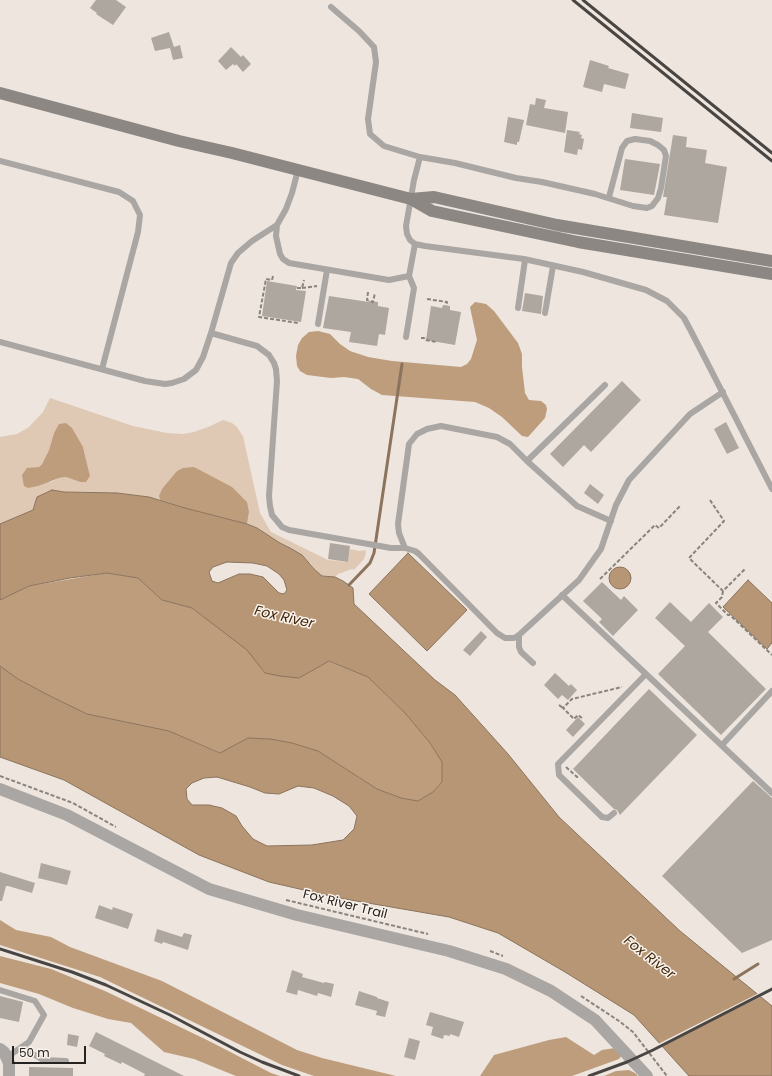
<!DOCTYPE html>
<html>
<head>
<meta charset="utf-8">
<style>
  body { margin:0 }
  #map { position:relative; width:772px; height:1076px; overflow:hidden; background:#ede5de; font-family:Poppins,sans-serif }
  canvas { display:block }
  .scale { position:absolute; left:12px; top:1046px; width:74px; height:18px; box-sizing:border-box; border:2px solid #252220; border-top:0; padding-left:5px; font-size:12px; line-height:14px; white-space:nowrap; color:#252220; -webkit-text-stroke:3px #faf2eb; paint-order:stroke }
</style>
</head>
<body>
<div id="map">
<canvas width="772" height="1076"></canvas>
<div class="scale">50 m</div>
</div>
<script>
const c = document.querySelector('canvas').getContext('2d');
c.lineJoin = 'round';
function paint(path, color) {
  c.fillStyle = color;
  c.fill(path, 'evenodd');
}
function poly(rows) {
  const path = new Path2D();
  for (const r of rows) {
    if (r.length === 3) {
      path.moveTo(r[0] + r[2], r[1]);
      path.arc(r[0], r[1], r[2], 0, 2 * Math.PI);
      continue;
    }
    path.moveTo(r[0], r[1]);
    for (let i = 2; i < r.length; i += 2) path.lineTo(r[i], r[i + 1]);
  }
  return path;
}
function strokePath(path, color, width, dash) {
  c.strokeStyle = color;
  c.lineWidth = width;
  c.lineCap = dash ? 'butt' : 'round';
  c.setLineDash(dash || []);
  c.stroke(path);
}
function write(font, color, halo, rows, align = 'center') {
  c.font = font + ' Poppins,sans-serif';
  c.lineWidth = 3;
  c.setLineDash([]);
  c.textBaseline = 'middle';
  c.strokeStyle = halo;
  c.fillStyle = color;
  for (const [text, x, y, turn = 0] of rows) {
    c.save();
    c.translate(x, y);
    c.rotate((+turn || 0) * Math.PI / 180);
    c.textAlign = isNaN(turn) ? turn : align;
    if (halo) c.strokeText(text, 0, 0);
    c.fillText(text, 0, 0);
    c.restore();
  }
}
paint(poly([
  [50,398,133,426,167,433,183,434,194,432,208,427,223,420,232,423,236,426,243,436,260,513,271,532,328,560,348,562,350,549,359,551,365,550,366,552,364,559,354,570,352,569,338,574,335,577,322,576,315,570,311,564,290,548,280,543,257,528,247,524,249,512,159,496,160,500,149,497,117,493,64,492,52,490,37,497,33,510,0,524,0,437,17,434,29,427,43,412],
  [54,433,83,447,90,476,80,482,66,477,59,478,51,482,34,468,39,467,42,464,49,450]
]), '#e0c9b4');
paint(poly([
  [475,302,486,304,494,311,518,343,522,354,522,367,525,393,529,400,541,401,546,405,547,409,545,418,528,437,522,436,502,417,489,408,475,402,382,395,371,389,358,379,344,377,331,378,307,375,300,371,297,366,296,356,298,345,302,338,309,332,318,331,330,334,340,344,350,351,368,357,392,361,461,367,467,364,471,359,477,340,470,307],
  [66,423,72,428,83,447,90,476,86,482,80,482,66,477,59,478,38,486,28,488,24,486,22,475,27,468,39,467,42,464,49,450,54,433,59,424],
  [194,467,232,487,247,502,249,512,247,524,185,508,160,500,159,496,162,489,177,471,183,468],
  [107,573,138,578,162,600,192,608,248,650,265,673,299,678,328,661,368,677,406,714,430,743,443,762,442,782,433,792,418,801,401,798,377,789,318,751,292,743,270,739,248,738,221,753,169,731,87,714,52,697,18,679,0,666,0,600,29,586],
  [0,920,16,930,51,937,70,947,162,981,297,1050,322,1058,396,1076,314,1076,282,1065,100,977,0,945],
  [0,956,51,969,105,991,209,1041,271,1073,280,1076,236,1076,194,1059,164,1052,131,1023,108,1019,73,1008,39,994,0,983],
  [566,1037,594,1055,602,1050,615,1048,622,1055,619,1059,572,1076,480,1076,494,1055,549,1040],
  [629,1070,635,1073,638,1076,604,1076,616,1071]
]), '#be9d7c');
const water = poly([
  [52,490,64,492,117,493,149,497,185,508,247,524,257,528,280,543,290,548,302,555,315,570,322,576,335,577,343,581,353,588,354,604,435,680,455,695,508,754,559,817,680,931,772,1006,772,1076,689,1076,634,1015,565,972,498,933,449,917,339,898,269,882,199,855,64,780,0,757,0,666,18,679,52,697,87,714,169,731,220,753,248,738,270,739,292,743,318,751,377,789,401,798,418,801,433,792,442,782,442,762,430,743,406,714,368,677,329,661,299,678,280,676,265,673,247,650,192,608,162,600,138,578,107,573,70,578,29,586,0,600,0,524,33,510,37,497,52,490],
  [227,562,253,563,267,566,279,574,284,580,287,590,284,594,279,593,263,577,250,574,239,574,218,583,212,581,209,572,213,567,227,562],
  [217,777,250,787,265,793,279,794,298,786,314,788,333,796,349,806,357,816,354,829,343,840,312,845,267,846,253,839,242,826,236,816,222,808,209,805,192,805,187,799,186,789,192,783,204,778,217,777],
  [408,553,467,610,427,651,369,594,408,553],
  [620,578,11],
  [748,580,772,603,772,643,767,649,723,607,748,580]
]);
paint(water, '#b79676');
strokePath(water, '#8b735c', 1);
paint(poly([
  [759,993,762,996,660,1047,658,1044]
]), '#ede5de');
strokePath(poly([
  [349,585,370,563,374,553,402,364],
  [734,979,758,964]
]), '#8b735c', 3);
paint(poly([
  [96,0,116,0,126,7,113,25,96,14,97,13,90,8],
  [169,32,174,47,180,45,183,58,173,60,170,48,155,51,151,38],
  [231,47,241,57,243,55,251,64,243,72,236,64,235,66,233,64,226,70,218,61],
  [590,60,609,66,608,68,629,74,625,89,604,84,602,92,583,87],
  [536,98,546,100,544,108,568,112,565,133,526,125,530,104,535,105],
  [632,113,663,118,661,132,630,128],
  [508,117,524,120,519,142,517,142,517,145,504,142],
  [567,130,580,132,579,134,582,135,581,138,584,139,582,150,578,149,577,155,564,152],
  [673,135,687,137,686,147,707,150,705,163,727,167,718,223,664,215,667,197,663,197],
  [625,159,660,164,654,195,620,190],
  [267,281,297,286,296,290,306,291,301,322,262,316],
  [525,293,543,296,541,314,522,311],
  [329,296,369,302,369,301,378,302,378,306,389,308,385,335,379,334,377,346,349,342,351,332,323,328],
  [443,305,450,306,450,310,461,312,455,345,426,340,431,306,442,308],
  [622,381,641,400,591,452,584,445,563,467,550,454],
  [726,422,739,448,727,454,714,429],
  [590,484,604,495,598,504,584,493],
  [330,543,350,546,348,562,328,559],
  [602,582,621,600,624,596,638,610,613,636,599,622,602,619,583,601],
  [670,602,691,622,709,603,723,617,708,632,766,689,721,735,658,674,685,646,655,618],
  [481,631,487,637,470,656,463,650],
  [555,673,569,686,571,684,577,690,568,700,562,695,558,699,544,685],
  [649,689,697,735,620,815,617,810,614,809,573,769],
  [578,717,585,724,573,737,566,730],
  [753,781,772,798,772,940,742,953,662,876],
  [41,863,71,871,67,885,38,878],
  [0,872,35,883,32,893,8,886,6,886,2,901,0,901],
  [99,905,112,910,113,907,133,914,128,929,95,918],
  [157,929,182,937,184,933,192,935,188,950,163,942,162,944,154,941],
  [292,970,303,974,302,977,324,983,325,982,334,984,331,997,318,993,317,996,298,990,297,995,286,992],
  [359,991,377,997,377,998,389,1002,385,1017,376,1015,377,1011,355,1005],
  [0,996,23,1002,19,1022,0,1018],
  [430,1012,464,1022,459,1037,450,1034,450,1036,444,1035,443,1039,431,1035,433,1027,426,1025],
  [96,1032,184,1076,144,1076,145,1074,122,1062,121,1064,104,1056,105,1054,89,1046],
  [68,1034,79,1036,77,1047,67,1045],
  [409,1038,420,1041,415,1060,404,1057],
  [29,1067,73,1068,73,1076,29,1076]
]), '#aea7a0');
strokePath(poly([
  [273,276,272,280,266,279,259,317,298,323],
  [297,288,302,288,304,280],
  [302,288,317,286],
  [368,292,367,300,373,302,375,293],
  [427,299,447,302,446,306],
  [421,338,424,338,425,340,437,342],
  [710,500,724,521,689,558,723,591,746,568],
  [600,579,655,525,659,528,681,505],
  [723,591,722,597,716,603,728,615,730,615,772,655],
  [559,705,563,708],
  [582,718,578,715,574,719,563,708,572,699,622,687],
  [566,767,577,777,579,776],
  [0,776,73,803,116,827],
  [286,900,428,934],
  [490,951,503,956],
  [581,996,619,1021,633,1032,667,1076]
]), '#89847f', 2, [4, 2]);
strokePath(poly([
  [331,7,359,31,374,47,376,62,368,119,370,134,384,146,420,157,414,180,406,226,407,234,410,240,415,244,425,246,524,259,583,272,646,290,667,301,684,318,692,333,772,489],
  [420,157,455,163,516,178,542,182,595,194,633,206,647,208,652,206,658,198,661,188,666,156,664,150,658,145,650,141,635,139,627,141,622,148,609,197],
  [0,161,119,192,133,201,140,215,138,232,102,369],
  [298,170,292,193,286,209,277,225,276,236,280,254,283,259,289,263,389,280,409,276,415,244],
  [277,225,252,241,238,253,231,263,211,333,257,346,269,355,274,363,276,369,277,381,269,496,270,506,272,515,282,527,289,530,391,548,405,548,415,551,419,554,497,633,505,638,514,638,519,635,579,580,601,549,616,505,629,480,690,414,723,392],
  [518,308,525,260],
  [545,313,553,266],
  [318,324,327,270],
  [406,337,414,288,409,276],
  [0,342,145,381,165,384,172,383,184,379,196,370,203,357,211,333],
  [605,385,527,461,577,506,611,521],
  [405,548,399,533,398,524,409,444,417,434,427,429,441,426,497,437,510,444,527,461],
  [562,595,646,674,558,764,559,775,602,817,608,818,614,813],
  [519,635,519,647,521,652,533,663],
  [646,674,772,793],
  [722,745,772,691],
  [0,990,35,1001,44,1015,29,1042,7,1057],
  [22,1047,43,1060,66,1061]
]), '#aaa6a3', 6);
strokePath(poly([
  [0,1049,4,1052,9,1063,9,1076]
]), '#aaa6a3', 12);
strokePath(poly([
  [0,789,67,815,209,889,297,915,449,951,506,969,551,991,595,1020,647,1076]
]), '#aaa6a3', 12);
strokePath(poly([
  [0,93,179,141,232,153,411,199,432,211,578,242,772,274],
  [411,199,434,197,557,225,772,261]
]), '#8c8783', 12);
strokePath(poly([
  [573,0,772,161],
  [583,0,772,153],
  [0,949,72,972,106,985,170,1015,240,1052,262,1062,299,1076],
  [589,1076,627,1062,653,1050,772,989]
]), '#494542', 3);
write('13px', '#252220', '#faf2eb', [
  ["Fox River Trail",345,905,14]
]);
write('italic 14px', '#40280d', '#faf2eb', [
  ["Fox River",284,618,13],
  ["Fox River",649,958,38]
]);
</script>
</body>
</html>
